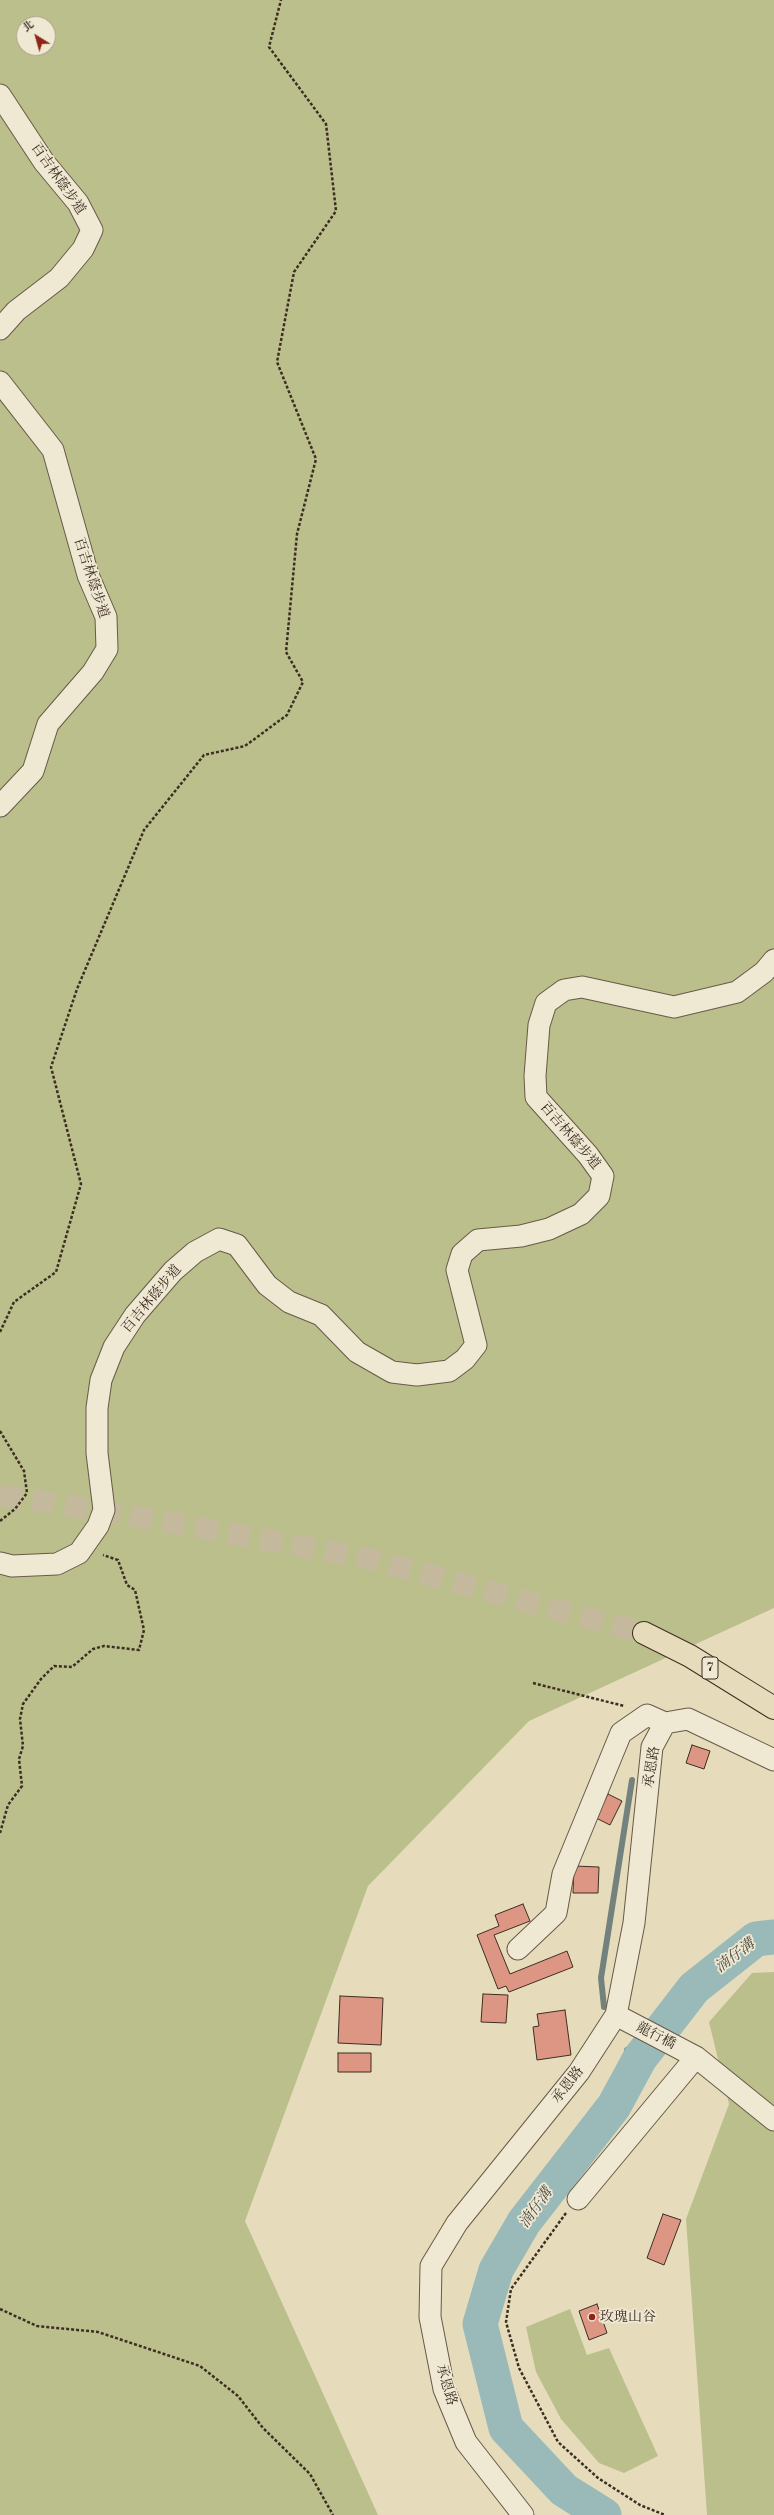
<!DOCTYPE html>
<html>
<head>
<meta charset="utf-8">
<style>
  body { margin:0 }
  #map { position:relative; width:774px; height:2515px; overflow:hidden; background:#e6dcbb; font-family:"Old Standard TT","Noto Serif TC",serif }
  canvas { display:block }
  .north { position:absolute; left:16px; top:16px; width:40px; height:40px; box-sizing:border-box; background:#efe8d3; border:1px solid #a89e8c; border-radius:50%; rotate:323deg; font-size:11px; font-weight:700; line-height:16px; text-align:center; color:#3d2e22 }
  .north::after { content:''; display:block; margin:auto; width:14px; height:18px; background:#8f2418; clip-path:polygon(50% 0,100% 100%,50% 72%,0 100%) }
</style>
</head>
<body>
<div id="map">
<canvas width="774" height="2515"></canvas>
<div class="north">北</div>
</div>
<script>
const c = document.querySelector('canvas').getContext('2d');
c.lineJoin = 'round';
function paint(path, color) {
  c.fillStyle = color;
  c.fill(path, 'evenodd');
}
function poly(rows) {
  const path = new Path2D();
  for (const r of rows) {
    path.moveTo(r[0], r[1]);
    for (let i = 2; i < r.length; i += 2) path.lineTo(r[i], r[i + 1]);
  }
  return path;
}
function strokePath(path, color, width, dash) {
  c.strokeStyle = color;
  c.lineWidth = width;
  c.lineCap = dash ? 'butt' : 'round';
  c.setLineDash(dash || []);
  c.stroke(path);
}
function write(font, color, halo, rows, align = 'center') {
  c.font = font + ' "Old Standard TT","Noto Serif TC",serif';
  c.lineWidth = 3.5;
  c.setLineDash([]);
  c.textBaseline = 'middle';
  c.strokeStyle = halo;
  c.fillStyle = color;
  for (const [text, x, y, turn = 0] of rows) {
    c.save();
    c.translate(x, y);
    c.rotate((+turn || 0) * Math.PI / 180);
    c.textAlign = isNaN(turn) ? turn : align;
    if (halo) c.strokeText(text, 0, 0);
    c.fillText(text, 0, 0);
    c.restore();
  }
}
paint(poly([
  [0,0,774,0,774,1608,529,1721,368,1886,245,2221,378,2515,0,2515],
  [24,24,48,24,48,48,24,48],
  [774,1972,774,2515,707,2515,686,2219,729,2104,709,2022,752,1973],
  [570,2309,587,2355,609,2348,658,2456,624,2473,599,2463,561,2419,536,2372,526,2327]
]), '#bbbf8c');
strokePath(poly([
  [604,2007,601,1978,632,1780],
  [627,2050,640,2058]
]), '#74827d', 6);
strokePath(poly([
  [604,2515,564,2490,506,2428,480,2324,496,2270,524,2222,614,2106,640,2058,694,1988,756,1939,774,1937]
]), '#99bab9', 35);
const building = poly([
  [692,1745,710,1751,704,1769,686,1763,692,1745],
  [608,1794,622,1801,610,1825,596,1818,608,1794],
  [574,1866,599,1867,598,1893,573,1893,574,1866],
  [523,1904,530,1921,494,1935,510,1974,567,1951,573,1967,509,1992,506,1986,498,1989,477,1935,499,1926,495,1915,523,1904],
  [483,1994,508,1995,506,2023,481,2022,483,1994],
  [340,1996,383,1998,381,2045,338,2043,340,1996],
  [565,2010,571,2055,537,2060,533,2027,539,2026,537,2014,565,2010],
  [338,2053,371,2053,371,2072,338,2072,338,2053],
  [663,2214,681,2220,664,2265,647,2258,663,2214],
  [597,2304,607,2333,589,2340,579,2311,597,2304]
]);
paint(building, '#de9684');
strokePath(building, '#3d2e22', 1);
strokePath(poly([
  [0,1495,169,1522,370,1559,644,1633]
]), '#c4b99c', 22, [22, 11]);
const minor = poly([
  [0,95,44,162,78,203,92,230,83,249,59,278,16,311,0,329],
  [0,382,53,450,88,575,106,617,107,649,93,672,48,724,33,771,0,806],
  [0,1563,12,1566,57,1564,79,1553,98,1526,104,1510,97,1453,97,1408,101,1380,114,1347,135,1315,173,1271,195,1252,219,1239,237,1245,267,1285,289,1302,321,1315,357,1352,392,1372,417,1375,449,1371,465,1359,476,1345,457,1270,462,1254,478,1240,521,1236,549,1229,581,1214,599,1196,603,1176,588,1155,536,1097,535,1076,539,1025,546,1003,564,990,582,987,674,1007,737,992,764,972,774,960],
  [518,1949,556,1913,563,1874,621,1733,647,1715,665,1723],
  [616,2015,696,2057,774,2120],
  [578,2199,696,2057],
  [523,2515,466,2442,444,2389,430,2317,431,2266,457,2223,579,2072,616,2015,634,1923,652,1747,665,1723,688,1719,774,1760]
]);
const major = poly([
  [644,1633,690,1656,774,1708]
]);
strokePath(minor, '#675a48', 23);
strokePath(major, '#3d2e22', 24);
strokePath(poly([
  [0,1332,14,1302,56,1272,81,1184,51,1067,77,989,144,830,204,755,245,746,287,715,303,682,286,652,297,534,316,459,277,362,294,272,336,211,326,124,269,47,281,0],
  [0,1431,24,1471,27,1493,15,1509,0,1521],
  [533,1683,624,1706],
  [0,1833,8,1805,22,1786,19,1759,23,1746,20,1719,23,1704,41,1679,54,1666,72,1667,93,1649,104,1646,139,1650,144,1630,135,1590,127,1585,118,1560,103,1555],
  [566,2213,511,2289,506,2322,519,2368,558,2442,598,2478,640,2505,665,2515],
  [0,2309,37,2326,98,2332,200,2366,238,2396,263,2428,310,2474,333,2515]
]), '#3d2e22', 2.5, [3, 2]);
strokePath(minor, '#efe8d3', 21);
strokePath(major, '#e6dcbb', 22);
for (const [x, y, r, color] of [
  [592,2317,4,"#8f2418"]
]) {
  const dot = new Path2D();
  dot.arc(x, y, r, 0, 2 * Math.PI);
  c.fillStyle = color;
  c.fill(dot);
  strokePath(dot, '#efe8d3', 1.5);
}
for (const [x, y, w] of [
  [710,1668,16]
]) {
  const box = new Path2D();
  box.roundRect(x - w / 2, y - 11, w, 22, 3);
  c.fillStyle = '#efe8d3';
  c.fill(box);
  strokePath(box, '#3d2e22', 1);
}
write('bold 13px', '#3d2e22', null, [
  ["7",710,1668]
]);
write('14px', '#3d2e22', '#efe8d3', [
  ["百吉林蔭步道",58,179,55],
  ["百吉林蔭步道",91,578,72],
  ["百吉林蔭步道",570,1136,49],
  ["百吉林蔭步道",152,1299,-50],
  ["承恩路",652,1767,-81],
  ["龍行橋",656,2036,27],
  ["承恩路",568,2085,-52],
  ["承恩路",446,2385,74]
]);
write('14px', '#3d2e22', '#efe8d3', [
  ["玫瑰山谷",600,2317]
], 'left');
write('italic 15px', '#4f4a40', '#efe8d3', [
  ["湳仔溝",735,1956,-37],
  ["湳仔溝",536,2208,-54]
]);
</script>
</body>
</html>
